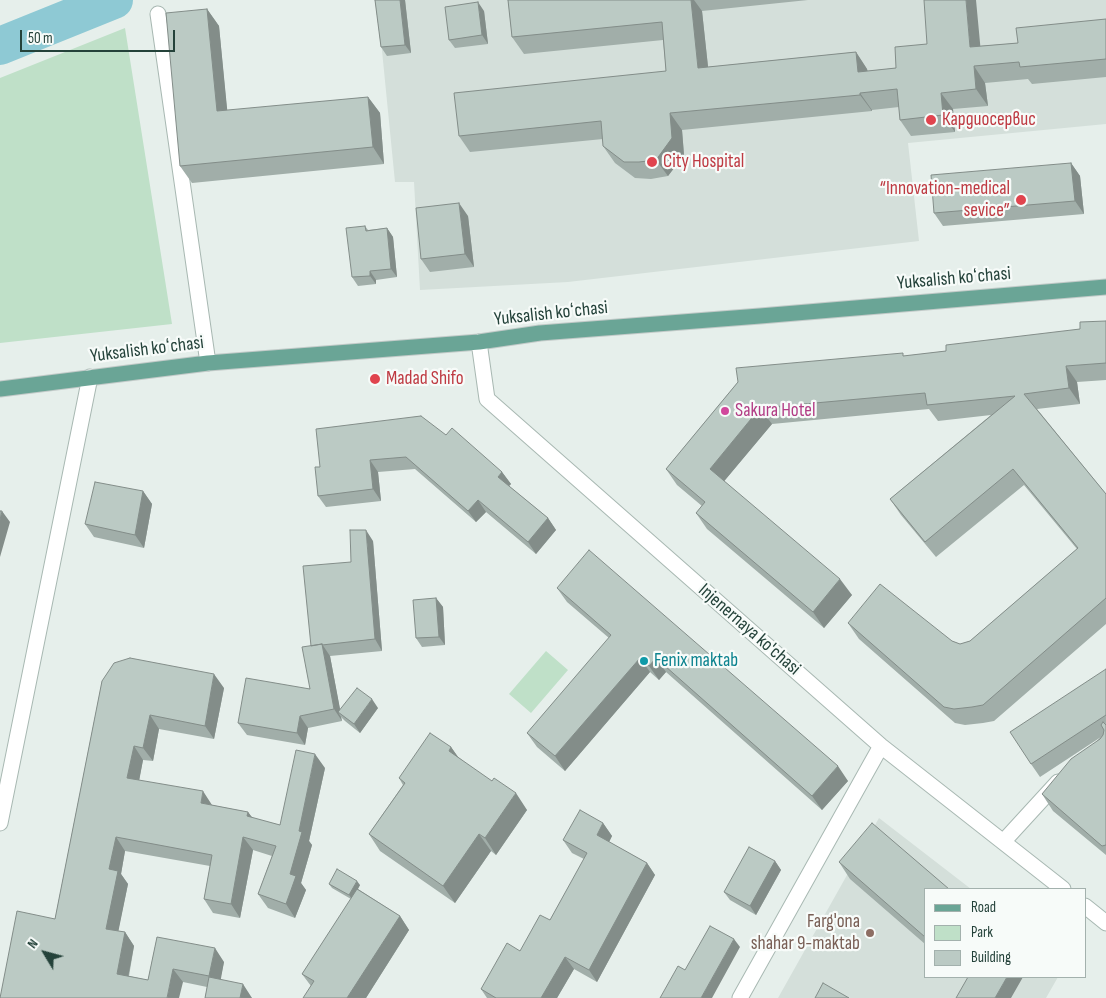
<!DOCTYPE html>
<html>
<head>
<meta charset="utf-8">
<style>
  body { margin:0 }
  #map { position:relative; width:1106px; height:998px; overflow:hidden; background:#e6efeb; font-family:"Sofia Sans Condensed",sans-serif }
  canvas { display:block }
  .legend { position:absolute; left:924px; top:888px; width:162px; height:90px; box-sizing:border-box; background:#f7fbf9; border:1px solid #a3b1ad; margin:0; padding:6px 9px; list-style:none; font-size:15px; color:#24423a }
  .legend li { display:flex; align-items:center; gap:10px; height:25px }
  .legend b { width:25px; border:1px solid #a3b1ad }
  .north { position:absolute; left:20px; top:928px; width:50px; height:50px; -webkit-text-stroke:4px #f7fbf9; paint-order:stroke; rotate:307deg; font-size:14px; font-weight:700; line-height:20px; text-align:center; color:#24423a }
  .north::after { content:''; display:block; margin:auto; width:18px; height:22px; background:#24423a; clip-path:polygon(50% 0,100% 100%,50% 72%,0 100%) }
  .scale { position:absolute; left:20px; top:30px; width:155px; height:22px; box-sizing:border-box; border:2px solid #24423a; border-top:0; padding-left:6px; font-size:15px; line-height:18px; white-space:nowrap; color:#24423a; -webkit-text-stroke:4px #f7fbf9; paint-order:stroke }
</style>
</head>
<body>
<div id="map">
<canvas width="1106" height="998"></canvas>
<ul class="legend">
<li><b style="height:6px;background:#6aa596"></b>Road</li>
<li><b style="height:14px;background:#bfe0c8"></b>Park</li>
<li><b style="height:14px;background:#bbcac4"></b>Building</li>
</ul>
<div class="north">N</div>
<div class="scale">50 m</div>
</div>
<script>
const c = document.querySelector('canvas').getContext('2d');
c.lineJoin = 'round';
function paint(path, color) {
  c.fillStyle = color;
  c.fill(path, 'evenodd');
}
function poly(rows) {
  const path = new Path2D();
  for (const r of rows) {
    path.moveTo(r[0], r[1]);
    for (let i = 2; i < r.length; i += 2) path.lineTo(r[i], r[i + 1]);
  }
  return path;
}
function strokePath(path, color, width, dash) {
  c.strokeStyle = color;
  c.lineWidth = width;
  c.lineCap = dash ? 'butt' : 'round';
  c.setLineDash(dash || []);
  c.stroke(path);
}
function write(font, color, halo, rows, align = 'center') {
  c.font = font + ' "Sofia Sans Condensed",sans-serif';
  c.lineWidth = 4.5;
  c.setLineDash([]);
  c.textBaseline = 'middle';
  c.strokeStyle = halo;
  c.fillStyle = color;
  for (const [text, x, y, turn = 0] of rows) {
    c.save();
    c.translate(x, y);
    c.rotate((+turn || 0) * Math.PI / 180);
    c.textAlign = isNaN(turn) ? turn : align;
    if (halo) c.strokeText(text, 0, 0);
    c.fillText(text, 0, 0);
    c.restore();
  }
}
paint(poly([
  [377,0,1106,0,1106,124,908,143,919,241,568,282,420,290,414,182,395,182],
  [879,818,971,889,925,889,925,977,1058,977,1046,998,778,998]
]), '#d4dfda');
paint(poly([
  [125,28,172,324,0,343,0,78],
  [546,651,568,670,531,713,509,694]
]), '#bfe0c8');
strokePath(poly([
  [0,46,114,0]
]), '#8ec9d4', 38);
const minor = poly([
  [158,14,208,363],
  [479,342,487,399,881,746,1063,889],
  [0,823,90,377],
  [1003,842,1058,782],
  [1085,906,1106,923],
  [740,998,881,746]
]);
const major = poly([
  [0,389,208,363,479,342,540,333,760,316,1106,287]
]);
strokePath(minor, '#a8b8b2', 17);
strokePath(major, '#c2cac8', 17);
strokePath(minor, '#fff', 15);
strokePath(major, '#6aa596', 15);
paint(poly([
  [375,0,405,0,411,53,387,56,381,47],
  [508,0,808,0,702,11,708,67,856,52,867,69,868,71,896,68,980,46,1018,43,1106,19,1106,77,1032,84,1028,79,985,83,988,106,953,109,955,132,911,136,900,120,899,107,872,110,872,111,682,130,684,155,668,176,651,179,635,178,615,163,603,146,603,139,470,152,459,136,666,71,663,40,524,54,512,37],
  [207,9,219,26,227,111,368,97,380,113,384,164,192,183,180,166],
  [484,11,488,44,455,48,449,40],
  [1071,163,1080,176,1084,214,943,226,934,213],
  [468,216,474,267,430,272,421,259],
  [365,226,368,230,387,228,393,237,397,277,376,280,376,284,358,286,352,277],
  [1106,321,1106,380,1077,382,1080,404,1037,409,1106,494,1106,624,994,721,983,723,965,725,955,723,859,639,848,623,952,641,960,644,970,641,1077,549,1024,485,936,557,901,515,890,499,991,415,938,421,929,409,772,424,724,481,852,595,824,628,707,529,696,513,702,506,677,485,666,469,738,382,905,356,946,351,1080,329],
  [446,435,502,472,511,484,509,486,548,518,556,530,536,554,486,512,476,522,415,469,378,472,381,501,326,507,318,496,320,467],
  [143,491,152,504,144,548,94,537,85,524],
  [373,541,382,651,330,656,340,710,378,708,360,733,345,721,341,717,342,721,308,728,305,745,247,735,238,723,310,689,311,646],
  [557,588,848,781,822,810,666,672,659,680,650,672,565,771,537,747,527,733,609,638,567,602],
  [436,598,443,607,445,645,422,647,416,638],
  [1106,669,1106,855,1053,811,1042,794,1101,737,1040,777,1031,764],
  [102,681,224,688,214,739,159,729,153,761,143,760,139,780,212,805,248,812,252,818,280,825,325,768,309,841,312,845,301,883,306,890,295,918,268,908,258,894,272,856,253,850,240,918,213,913,204,899,210,866,125,851,121,874,128,884,118,931,125,932,134,946,129,976,148,980,157,937,224,962,220,980,252,998,205,998,207,987,183,982,0,998,55,919],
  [451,747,458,757,527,810,496,855,491,851,455,903,380,851,369,834,403,785,399,778],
  [603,823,612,836,609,842,647,863,655,875,597,982,574,969,557,998,487,998,481,989,520,951,550,920,584,859,572,853,563,840],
  [775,861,781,870,756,915,730,900,724,892],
  [839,862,925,889,925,944,850,879],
  [329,884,360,885,358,889,400,916,409,930,366,998,303,998,311,986,302,974,351,899,332,888]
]), '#a1aea9');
paint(poly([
  [400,0,405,0,411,53,405,45],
  [691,0,694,0,702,11,710,85,698,68],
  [966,0,976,0,982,64,970,47],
  [478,2,484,11,488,44,482,35],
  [207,9,219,26,229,128,217,111],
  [856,52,867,69,869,89,858,72],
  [974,66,985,83,988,106,976,89],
  [860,93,872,110,872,111,860,95],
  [941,93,953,109,955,132,943,115],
  [368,97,380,113,384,164,373,147],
  [670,113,682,130,684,155,668,176,656,160],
  [1071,163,1080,176,1084,214,1075,201],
  [459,203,468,216,474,267,465,254],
  [387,228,393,237,397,277,391,269],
  [370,271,376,280,376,284,370,276],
  [1066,366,1077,382,1080,404,1069,388],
  [760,408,772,424,721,485,710,469],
  [370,460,378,472,381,501,373,489],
  [502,472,511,484,506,489,498,477],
  [143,491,152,504,144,548,135,535],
  [478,500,486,512,476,522,468,511],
  [2,511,10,522,0,557,0,520],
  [548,518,556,530,536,554,528,542],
  [366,530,373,541,382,651,375,639],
  [840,579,852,595,824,628,813,612],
  [436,598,443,607,445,645,439,637],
  [322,644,330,656,341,714,338,712,341,717,342,721,334,709],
  [640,658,650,672,565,771,555,756],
  [656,658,666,672,659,680,649,666],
  [214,674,224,688,214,739,205,726],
  [372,699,378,708,360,733,354,724],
  [150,715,159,729,153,761,143,748],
  [300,716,308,728,305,745,297,733],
  [134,746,143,760,137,792,127,778],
  [451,747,463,764,449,751],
  [315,754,325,768,309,841,312,845,301,883,306,890,295,918,286,904,290,874],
  [838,766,848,781,822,810,812,796],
  [203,791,212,805,201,803],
  [516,793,527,810,496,855,485,838],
  [248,812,258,825,247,816],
  [603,823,612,836,606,848,597,835],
  [479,834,491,851,455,903,443,886],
  [116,837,125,851,121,874,128,884,116,943,106,929,109,869],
  [243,837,253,850,240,918,231,904],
  [775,861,781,870,756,915,750,906],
  [647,863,655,875,597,982,589,970],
  [357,881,360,885,352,899,349,895],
  [400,916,409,930,366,998,347,998],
  [125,932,134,946,126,988,117,974],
  [734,939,740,947,712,998,701,998],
  [215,948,224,962,219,989,209,976],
  [565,957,574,969,557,998,541,998],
  [173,969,183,982,179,998,167,998],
  [1007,977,1023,977,1011,998,995,998],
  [243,984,252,998,240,998]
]), '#838d89');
const building = poly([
  [375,0,400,0,405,45,381,47,375,0],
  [508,0,691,0,698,68,856,52,858,72,896,68,895,47,927,44,924,0,966,0,970,47,1018,43,1016,28,1106,19,1106,59,1020,67,1019,62,974,66,976,89,941,93,943,115,900,120,897,89,860,93,860,95,670,113,672,138,656,160,639,162,624,162,603,146,601,121,459,136,454,93,666,71,662,22,512,37,508,0],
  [478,2,482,35,449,40,445,7,478,2],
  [207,9,217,111,368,97,373,147,180,166,166,13,207,9],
  [1071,163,1075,201,934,213,931,175,1071,163],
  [459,203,465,254,421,259,416,208,459,203],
  [365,226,366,231,387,228,391,269,370,271,370,276,352,277,346,228,365,226],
  [1106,321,1106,363,1066,366,1069,388,1024,394,1106,494,1106,598,983,705,972,707,954,709,944,707,848,623,880,584,952,641,960,644,970,641,1078,548,1013,469,925,542,890,499,1015,396,927,405,925,393,760,408,710,469,840,579,813,612,696,513,705,502,666,469,738,382,736,368,903,353,903,356,946,351,946,345,1080,329,1080,322,1106,321],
  [421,416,446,435,452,428,502,472,498,477,548,518,528,542,478,500,468,511,406,457,370,460,373,489,318,496,315,467,320,467,316,429,421,416],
  [95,482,143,491,135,535,85,524,95,482],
  [0,511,2,511,0,520,0,511],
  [350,530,366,530,375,639,322,645,322,644,311,646,303,566,351,562,350,530],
  [589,550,838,766,812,796,656,658,649,666,640,658,555,756,527,733,611,635,557,588,589,550],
  [436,598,439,637,416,638,413,600,436,598],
  [322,644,334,709,300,716,297,733,238,723,246,678,310,689,302,647,322,644],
  [130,658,214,674,205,726,150,715,143,748,134,746,127,778,203,791,201,803,248,812,247,816,280,825,296,750,315,754,299,831,302,832,290,874,296,876,286,904,258,894,276,846,243,837,231,904,204,899,212,855,116,837,109,869,118,871,106,929,125,932,117,974,148,980,157,937,215,948,209,976,173,969,167,998,0,998,17,911,55,919,102,681,114,663,130,658],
  [1106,669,1106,715,1031,764,1010,732,1106,669],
  [357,688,372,699,354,724,338,712,357,688],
  [1103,722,1106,725,1106,845,1102,846,1042,794,1071,759,1100,739,1103,735,1104,730,1101,725,1103,722],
  [430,733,451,747,449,751,492,781,494,778,516,793,485,838,479,834,443,886,369,834,405,783,399,778,430,733],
  [580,810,603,823,597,835,647,863,589,970,565,957,541,998,496,998,481,989,507,943,520,951,540,915,550,920,587,853,563,840,580,810],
  [872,823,949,889,925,889,925,937,839,862,872,823],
  [749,847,775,861,750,906,724,892,749,847],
  [337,869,357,881,349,895,329,884,337,869],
  [357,889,400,916,347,998,303,998,314,981,302,974,357,889],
  [710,926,734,939,701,998,660,998,678,966,685,970,710,926],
  [209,977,243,984,240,998,205,998,209,977],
  [968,977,1007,977,995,998,956,998,968,977],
  [823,983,849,998,815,998,823,983]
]);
paint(building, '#bbcac4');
strokePath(building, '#838d89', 1);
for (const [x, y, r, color] of [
  [931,120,6,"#e0444e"],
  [652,162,6,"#e0444e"],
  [1021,200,6,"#e0444e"],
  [375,379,6,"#e0444e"],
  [725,411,5,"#d1479c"],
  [644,661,5,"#0f9aa8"],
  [870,933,5,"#8d6e63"]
]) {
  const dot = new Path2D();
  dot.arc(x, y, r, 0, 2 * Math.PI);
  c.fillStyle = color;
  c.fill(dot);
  strokePath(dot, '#f7fbf9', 2);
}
write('19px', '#be3a42', '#f7fbf9', [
  ["Кардиосервис",942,120],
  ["City Hospital",663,162],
  ["“Innovation-medical",1010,189,"right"],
  ["sevice”",1010,211,"right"],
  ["Madad Shifo",386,379]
], 'left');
write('19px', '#24423a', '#f7fbf9', [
  ["Yuksalish koʻchasi",954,279,-5],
  ["Yuksalish koʻchasi",551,314,-6],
  ["Yuksalish koʻchasi",147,350,-7],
  ["Injenernaya ko'chasi",749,630,41]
]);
write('19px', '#b23c85', '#f7fbf9', [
  ["Sakura Hotel",735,411]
], 'left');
write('19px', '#0d838f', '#f7fbf9', [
  ["Fenix maktab",654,661]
], 'left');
write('19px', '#785e54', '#f7fbf9', [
  ["Farg'ona",860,922],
  ["shahar 9-maktab",860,944]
], 'right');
</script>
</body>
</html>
